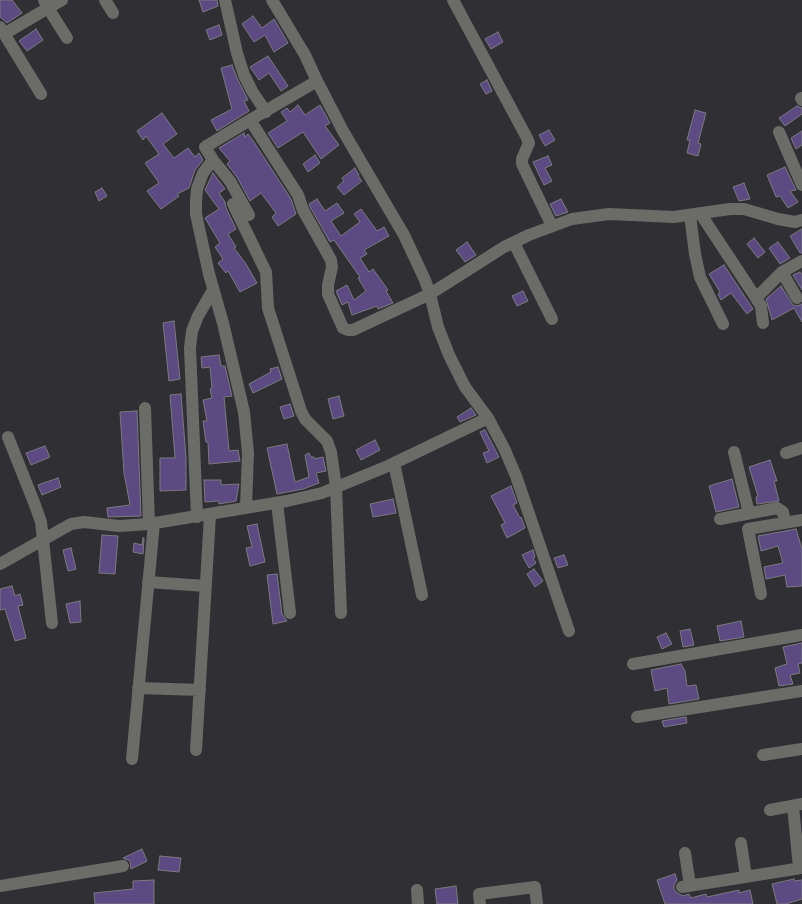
<!DOCTYPE html>
<html>
<head>
<meta charset="utf-8">
<style>
  body { margin:0 }
  canvas { display:block; background:#302f34 }
</style>
</head>
<body>
<canvas width="802" height="904"></canvas>
<script>
const c = document.querySelector('canvas').getContext('2d');
c.lineJoin = 'round';
function paint(path, color) {
  c.fillStyle = color;
  c.fill(path, 'evenodd');
}
function poly(rows) {
  const path = new Path2D();
  for (const r of rows) {
    path.moveTo(r[0], r[1]);
    for (let i = 2; i < r.length; i += 2) path.lineTo(r[i], r[i + 1]);
  }
  return path;
}
function strokePath(path, color, width, dash) {
  c.strokeStyle = color;
  c.lineWidth = width;
  c.lineCap = dash ? 'butt' : 'round';
  c.setLineDash(dash || []);
  c.stroke(path);
}
const building = poly([
  [0,0,12,0,22,13,7,23,0,17,0,0],
  [199,0,217,0,218,6,203,12,199,0],
  [253,16,262,28,274,19,288,43,274,52,265,35,254,42,242,24,253,16],
  [219,25,222,35,210,40,206,30,219,25],
  [36,29,43,40,27,51,19,41,36,29],
  [498,32,503,42,491,49,485,39,498,32],
  [268,56,288,86,281,91,269,73,259,80,250,67,268,56],
  [232,65,237,78,248,100,244,101,249,111,217,131,211,120,232,109,221,68,232,65],
  [487,80,492,91,486,94,480,84,487,80],
  [298,105,305,115,320,105,330,123,325,126,339,145,321,159,303,132,278,148,268,133,287,121,281,112,287,108,290,112,298,105],
  [797,106,802,108,802,114,785,126,779,118,797,106],
  [695,110,706,113,698,143,701,144,698,156,687,153,690,140,687,140,695,110],
  [162,113,177,134,163,144,174,158,188,148,195,157,199,153,203,160,195,170,189,188,177,194,179,196,161,209,147,191,159,183,145,163,159,154,146,136,143,140,137,131,162,113],
  [549,130,555,140,545,146,539,135,549,130],
  [802,131,802,145,796,149,791,138,802,131],
  [244,133,245,137,248,134,254,142,291,199,296,214,278,226,272,217,276,213,261,193,250,201,237,177,227,164,230,161,219,148,244,133],
  [315,155,320,163,308,172,303,164,315,155],
  [548,156,552,165,545,168,552,181,544,185,533,162,548,156],
  [785,167,796,190,790,191,798,202,788,208,780,196,776,197,767,175,785,167],
  [355,168,359,175,358,176,362,181,344,195,337,187,344,181,342,178,355,168],
  [213,173,225,189,219,193,225,202,226,208,236,229,228,234,236,247,234,248,246,264,257,283,240,292,228,271,226,273,218,263,223,259,215,247,220,243,205,218,219,209,205,190,213,173],
  [744,183,750,199,739,201,733,187,744,183],
  [102,188,107,196,99,201,95,192,102,188],
  [317,199,325,211,337,203,344,213,331,221,341,236,360,222,354,214,361,209,377,231,384,227,389,236,364,250,367,254,360,258,369,272,373,269,388,290,386,291,393,303,378,309,377,306,352,315,348,302,342,305,336,291,347,285,354,300,366,291,358,278,360,277,334,240,330,242,310,207,309,204,317,199],
  [561,199,568,212,556,216,550,204,561,199],
  [802,229,802,253,800,253,790,236,802,229],
  [754,238,765,252,758,258,747,244,754,238],
  [467,242,476,255,465,262,456,250,467,242],
  [778,242,790,258,780,264,769,248,778,242],
  [724,265,753,309,747,314,731,293,721,300,718,294,720,292,709,274,724,265],
  [800,272,802,275,802,290,793,275,800,272],
  [781,286,793,305,797,306,802,304,802,322,794,308,772,320,766,299,781,286],
  [523,291,528,301,517,306,512,296,523,291],
  [174,321,180,379,169,381,163,323,174,321],
  [219,355,221,366,225,366,232,396,224,397,229,451,238,450,240,461,209,464,208,442,206,442,203,421,207,421,203,400,212,398,210,389,212,388,210,367,202,368,201,357,219,355],
  [278,367,282,379,253,393,249,384,271,372,270,369,278,367],
  [181,394,186,458,186,490,160,491,160,458,175,458,170,395,181,394],
  [339,396,344,416,333,419,328,399,339,396],
  [290,404,294,416,284,419,280,407,290,404],
  [471,408,476,415,460,422,457,417,471,408],
  [137,411,141,516,108,517,107,508,130,505,124,473,120,412,137,411],
  [485,430,499,457,487,463,483,453,489,451,480,432,485,430],
  [375,440,380,450,361,460,356,450,375,440],
  [287,444,295,482,309,477,305,455,309,453,311,457,314,457,314,459,323,457,326,471,316,473,319,483,303,489,277,494,267,448,287,444],
  [45,446,50,457,31,465,26,453,45,446],
  [770,460,777,481,774,481,779,501,757,504,756,497,758,496,749,467,770,460],
  [58,478,61,487,42,495,38,485,58,478],
  [732,479,739,507,716,512,709,486,732,479],
  [204,480,221,480,221,485,239,484,236,501,219,504,219,501,205,502,204,480],
  [511,486,517,503,513,505,520,518,521,517,525,528,507,538,501,525,505,523,491,496,511,486],
  [393,499,396,513,373,517,370,504,393,499],
  [257,524,265,562,250,566,246,548,252,547,247,526,257,524],
  [796,529,802,549,802,586,787,587,785,575,766,579,764,567,783,563,778,546,761,551,758,536,796,529],
  [102,535,118,536,115,574,99,573,102,535],
  [143,538,144,538,143,554,133,552,134,543,142,545,143,538],
  [71,548,76,569,68,571,63,550,71,548],
  [533,550,535,557,533,558,536,563,529,568,522,555,533,550],
  [564,555,568,565,558,568,554,558,564,555],
  [534,569,543,581,535,587,527,574,534,569],
  [277,574,282,614,287,621,273,624,267,575,277,574],
  [12,586,15,596,20,594,23,605,18,606,26,638,15,641,5,609,0,610,0,589,12,586],
  [80,601,81,622,70,623,66,604,80,601],
  [741,621,744,637,720,641,717,626,741,621],
  [690,629,694,645,683,647,680,631,690,629],
  [666,633,672,644,662,649,657,637,666,633],
  [802,643,802,663,798,664,800,673,790,675,793,684,779,686,775,668,787,664,783,647,802,643],
  [681,664,685,671,687,686,696,685,699,699,669,704,667,688,655,691,651,670,681,664],
  [686,717,687,723,664,727,662,721,686,717],
  [142,849,147,861,131,869,130,861,123,858,142,849],
  [160,856,181,858,179,872,158,870,160,856],
  [675,874,677,880,674,885,674,889,676,892,683,896,689,894,691,898,706,894,707,897,739,890,739,893,750,890,753,904,665,904,657,880,675,874],
  [794,879,794,881,802,880,802,899,786,904,777,904,772,884,794,879],
  [154,880,154,904,95,904,94,893,133,889,133,881,154,880],
  [456,886,458,904,437,904,435,889,456,886]
]);
paint(building, '#5c4a83');
strokePath(building, '#7b797f', 1);
strokePath(poly([
  [62,0,48,8,67,38],
  [105,0,113,13],
  [225,0,237,53,244,75,252,91,266,112],
  [272,0,305,55,317,81],
  [453,0,527,138,529,143,522,159,522,164,552,226],
  [0,27,41,94],
  [4,34,48,8,44,0],
  [801,98,802,100],
  [779,132,802,185],
  [213,160,230,181,249,215],
  [233,204,266,272,268,308,301,411,305,419,327,441,331,452,336,487,341,613],
  [700,213,756,298,782,272,802,261],
  [690,215,695,254,700,277,723,324],
  [514,243,552,319],
  [782,272,797,298],
  [756,298,761,306,763,323],
  [145,408,149,524],
  [488,418,504,448,516,476,569,631],
  [8,437,35,505,41,522,52,623],
  [734,452,749,513],
  [786,453,802,448],
  [394,463,422,595],
  [277,503,290,613],
  [246,507,248,453,244,412,223,323,209,274,196,214,196,201,197,189,203,173,213,160,205,147,250,120],
  [197,517,190,348,192,331,198,316,213,290],
  [720,519,777,508,783,512,785,523],
  [0,564,71,524,84,522,119,526,149,524,287,501,322,493,388,466,488,418,465,387,449,355,438,327,430,294,425,280,404,235,343,131,317,81,250,120,298,195,303,210,331,260,332,267,328,285,328,294,343,328,348,330,353,330,430,294,504,247,529,235,572,219,609,214,674,217,730,209,744,209,778,219,795,222,802,220],
  [148,582,206,586],
  [761,594,748,529,802,520],
  [633,664,802,635],
  [138,688,200,690],
  [637,717,802,691],
  [196,750,210,515],
  [763,755,802,749],
  [132,759,154,523],
  [793,806,799,868],
  [770,810,802,804],
  [741,843,746,877],
  [685,853,690,885],
  [0,886,123,866],
  [682,887,802,868],
  [417,890,418,904],
  [480,904,479,894,535,887,537,904]
]), '#6b6b68', 12);
</script>
</body>
</html>
